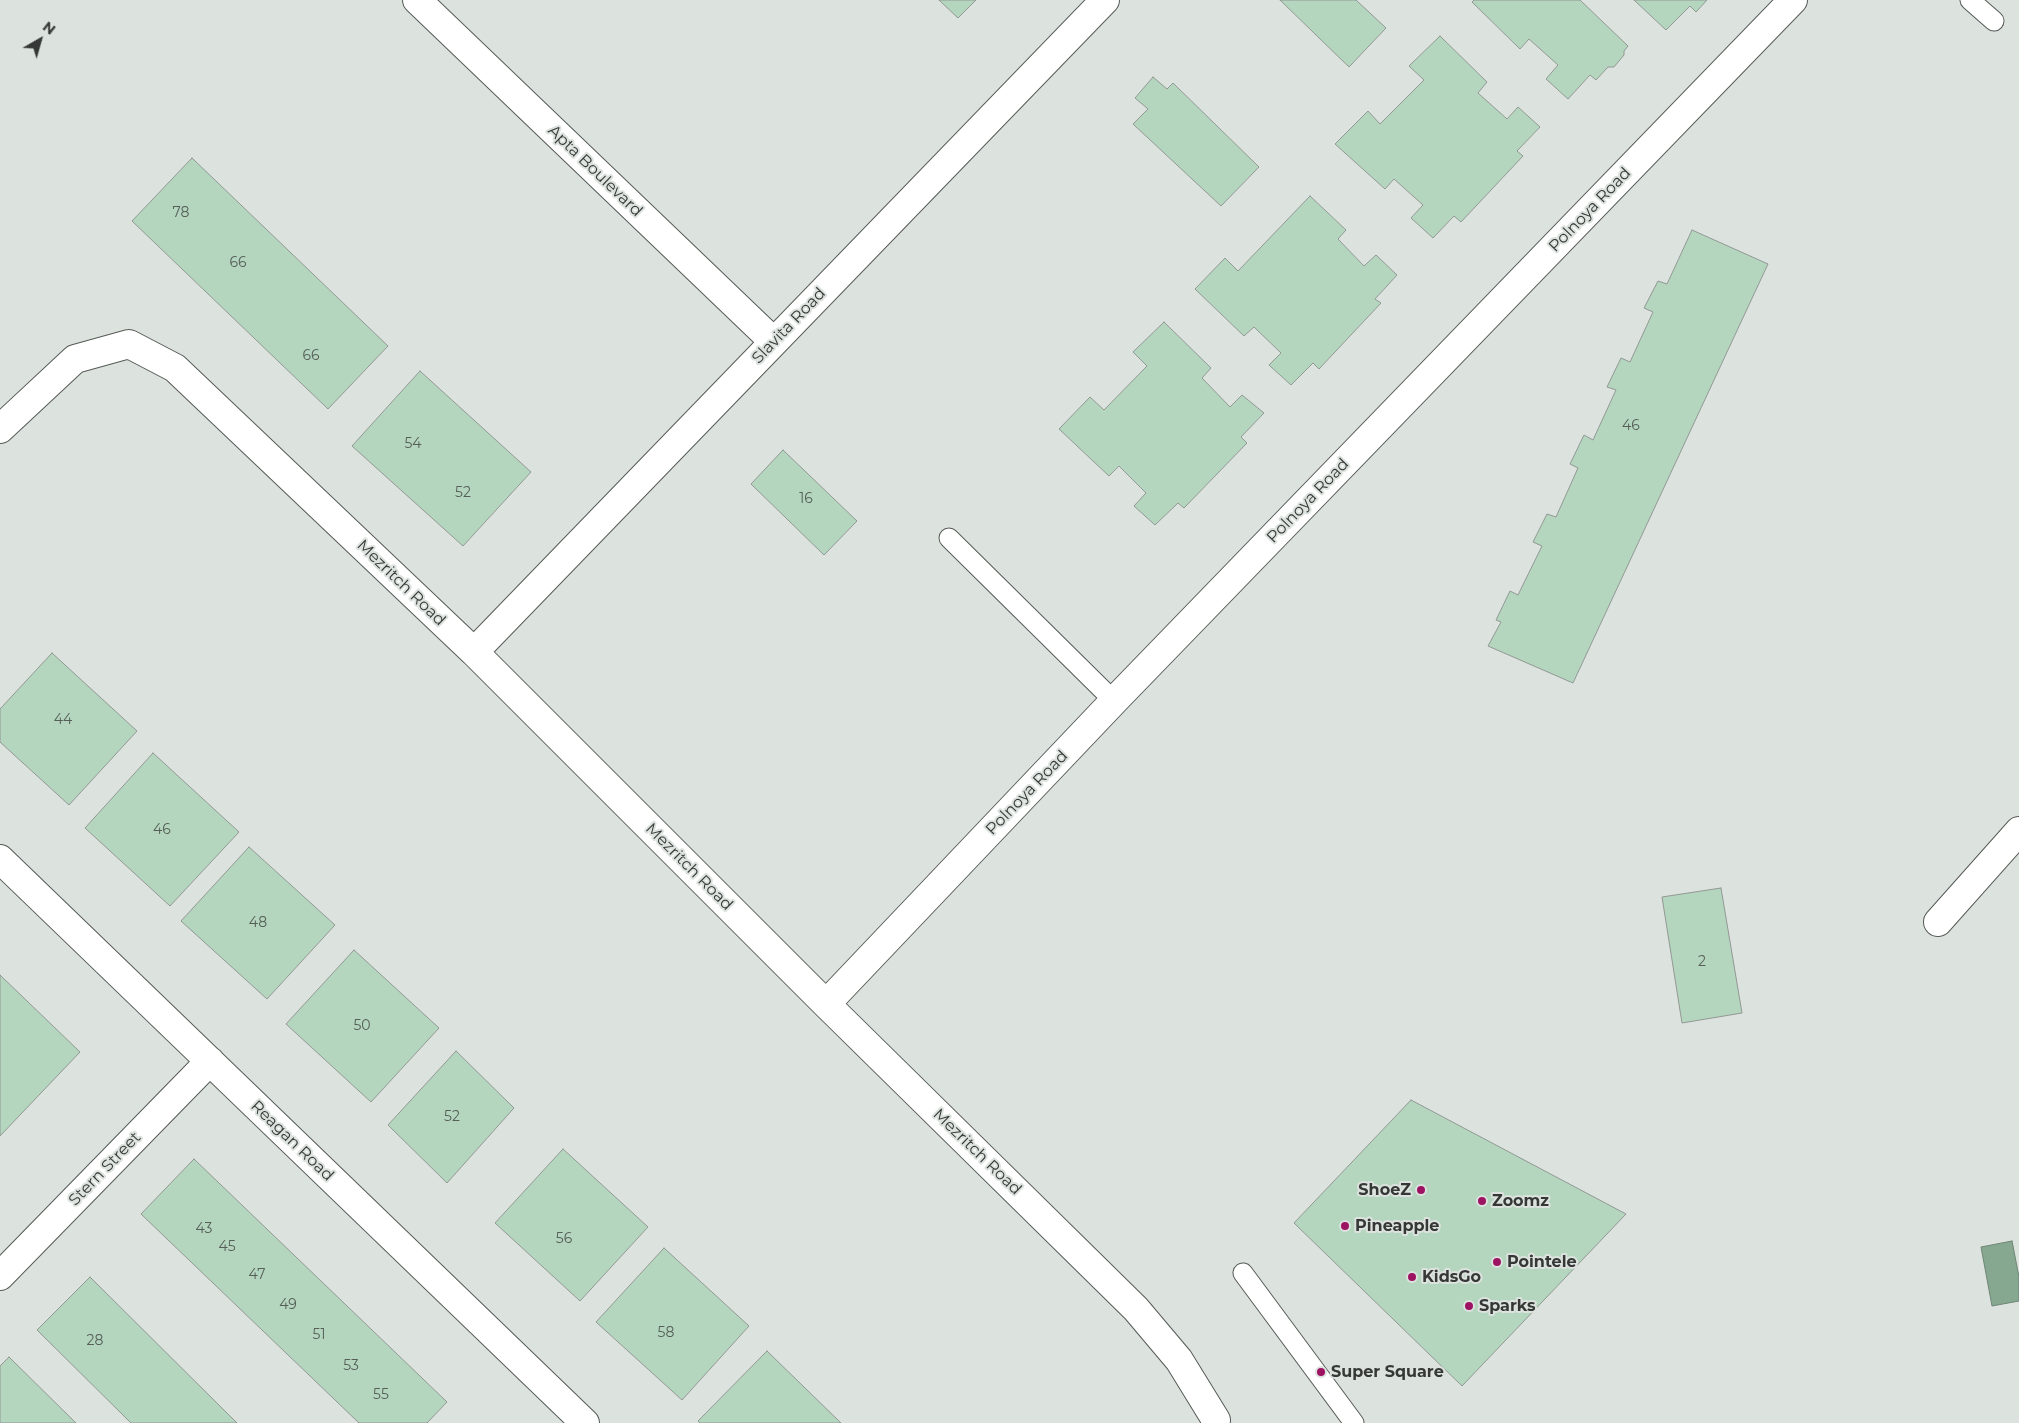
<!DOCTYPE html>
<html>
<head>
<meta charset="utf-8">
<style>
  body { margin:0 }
  #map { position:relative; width:2019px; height:1423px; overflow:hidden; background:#dce2de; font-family:Montserrat,sans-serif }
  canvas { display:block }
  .north { position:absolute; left:15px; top:15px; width:50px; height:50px; -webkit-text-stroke:4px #dce2de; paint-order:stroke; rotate:38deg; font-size:14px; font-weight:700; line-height:20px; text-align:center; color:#353836 }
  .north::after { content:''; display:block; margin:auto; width:18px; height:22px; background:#353836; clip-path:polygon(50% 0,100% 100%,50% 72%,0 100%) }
</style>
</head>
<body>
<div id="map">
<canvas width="2019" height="1423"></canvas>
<div class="north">N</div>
</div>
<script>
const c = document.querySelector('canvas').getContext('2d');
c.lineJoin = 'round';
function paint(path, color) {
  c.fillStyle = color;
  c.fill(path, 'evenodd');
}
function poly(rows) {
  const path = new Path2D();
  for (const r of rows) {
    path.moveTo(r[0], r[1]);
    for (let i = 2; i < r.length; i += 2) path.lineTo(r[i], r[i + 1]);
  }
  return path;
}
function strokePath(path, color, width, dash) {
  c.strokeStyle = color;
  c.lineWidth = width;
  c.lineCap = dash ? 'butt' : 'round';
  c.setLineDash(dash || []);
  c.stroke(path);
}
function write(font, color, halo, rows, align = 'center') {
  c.font = font + ' Montserrat,sans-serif';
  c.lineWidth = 4;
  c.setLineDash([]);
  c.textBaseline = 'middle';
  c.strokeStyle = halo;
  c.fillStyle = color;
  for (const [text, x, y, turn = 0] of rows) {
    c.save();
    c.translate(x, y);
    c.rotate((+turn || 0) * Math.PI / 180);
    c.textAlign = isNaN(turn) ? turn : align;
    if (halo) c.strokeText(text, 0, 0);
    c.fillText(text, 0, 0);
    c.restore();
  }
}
const water = poly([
  [2012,1241,2019,1277,2019,1301,1992,1306,1981,1247,2012,1241]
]);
paint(water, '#86a790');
strokePath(water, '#6e8675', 1);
const building = poly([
  [939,0,976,0,958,18,939,0],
  [1280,0,1356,0,1386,28,1349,67,1280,0],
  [1474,0,1580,0,1628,46,1624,51,1624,55,1614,67,1608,67,1596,80,1590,75,1568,99,1546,79,1558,65,1529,39,1520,49,1472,2,1474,0],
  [1634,0,1707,0,1696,12,1690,6,1666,30,1634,0],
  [1440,36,1487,82,1478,93,1507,119,1518,107,1540,127,1517,151,1523,156,1461,222,1454,216,1433,238,1411,218,1423,205,1394,179,1385,189,1335,144,1368,111,1380,124,1424,80,1409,66,1440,36],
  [1153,77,1167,89,1173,83,1259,167,1221,206,1133,124,1148,109,1135,98,1153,77],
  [192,158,388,346,328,409,132,221,192,158],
  [1310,196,1346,230,1338,239,1364,266,1376,255,1397,275,1375,299,1381,303,1319,369,1313,363,1291,385,1269,365,1281,353,1254,327,1244,336,1195,289,1225,258,1238,271,1310,196],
  [1692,230,1768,264,1573,683,1488,646,1501,622,1496,620,1510,591,1518,595,1542,546,1533,542,1547,514,1556,517,1578,468,1570,464,1584,435,1593,440,1616,390,1607,387,1621,358,1630,362,1653,312,1644,308,1658,281,1667,284,1692,230],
  [1164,322,1211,368,1202,378,1230,407,1242,395,1264,413,1241,437,1247,443,1184,508,1178,503,1155,525,1134,506,1146,493,1119,466,1109,476,1059,429,1090,397,1104,410,1147,366,1133,352,1164,322],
  [420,371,531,472,463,546,352,446,420,371],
  [783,450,857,521,824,555,751,484,783,450],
  [52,653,137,731,69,805,0,742,0,709,52,653],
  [153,753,239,832,170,906,85,828,153,753],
  [249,847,335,925,267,999,181,921,249,847],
  [1721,888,1742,1013,1682,1023,1662,897,1721,888],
  [354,950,439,1028,371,1102,286,1024,354,950],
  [0,975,80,1052,0,1136,0,975],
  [456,1051,514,1108,447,1183,388,1125,456,1051],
  [1411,1100,1626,1214,1462,1386,1294,1223,1411,1100],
  [563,1149,648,1227,580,1301,495,1223,563,1149],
  [194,1159,447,1402,427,1423,359,1423,141,1214,194,1159],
  [664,1248,749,1326,682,1400,596,1322,664,1248],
  [90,1277,237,1423,131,1423,37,1330,90,1277],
  [767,1351,841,1423,700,1423,698,1421,767,1351],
  [9,1357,76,1423,0,1423,0,1366,9,1357]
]);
paint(building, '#b4d5be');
strokePath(building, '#929894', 1);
const lane = poly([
  [1970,0,1994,21],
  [949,538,1114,701],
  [1243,1273,1354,1423]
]);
const street = poly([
  [417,0,774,342],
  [0,429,75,359,129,344,175,368,474,652,826,1004,1136,1309,1179,1360,1216,1420,1215,1423],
  [474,652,1105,0],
  [0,859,585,1423],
  [1938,922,2019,831],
  [826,1004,1114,701,1793,0],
  [0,1276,210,1061]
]);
strokePath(lane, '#565b57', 21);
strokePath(street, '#565b57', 30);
strokePath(lane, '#fff', 19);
strokePath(street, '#fff', 28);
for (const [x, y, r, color] of [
  [1421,1190,5,"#9c1362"],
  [1482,1201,5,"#9c1362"],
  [1345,1226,5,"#9c1362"],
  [1497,1262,5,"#9c1362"],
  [1412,1277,5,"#9c1362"],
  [1469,1306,5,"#9c1362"],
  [1321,1372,5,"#9c1362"]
]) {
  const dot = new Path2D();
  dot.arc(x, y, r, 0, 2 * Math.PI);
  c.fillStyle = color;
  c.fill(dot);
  strokePath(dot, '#dce2de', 2);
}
write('14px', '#555f58', null, [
  ["78",181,213],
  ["66",238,263],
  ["66",311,356],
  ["46",1631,426],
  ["54",413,444],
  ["52",463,493],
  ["16",806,499],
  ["44",63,720],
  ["46",162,830],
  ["48",258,923],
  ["2",1702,962],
  ["50",362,1026],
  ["52",452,1117],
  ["43",204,1229],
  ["56",564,1239],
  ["45",227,1247],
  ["47",257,1275],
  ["49",288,1305],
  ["58",666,1333],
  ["51",319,1335],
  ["28",95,1341],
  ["53",351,1366],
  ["55",381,1395]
]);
write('16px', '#353836', '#dce2de', [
  ["Apta Boulevard",595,171,44],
  ["Polnoya Road",1590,210,-46],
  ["Slavita Road",789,326,-46],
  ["Polnoya Road",1308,501,-46],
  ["Mezritch Road",401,583,44],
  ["Polnoya Road",1027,793,-46],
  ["Mezritch Road",689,867,45],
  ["Reagan Road",292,1141,44],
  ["Mezritch Road",977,1152,44],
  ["Stern Street",105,1169,-46]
]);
write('bold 16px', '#353836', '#dce2de', [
  ["ShoeZ",1411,1190,"right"],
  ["Zoomz",1492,1201],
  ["Pineapple",1355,1226],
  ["Pointele",1507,1262],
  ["KidsGo",1422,1277],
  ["Sparks",1479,1306],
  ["Super Square",1331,1372]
], 'left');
</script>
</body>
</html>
